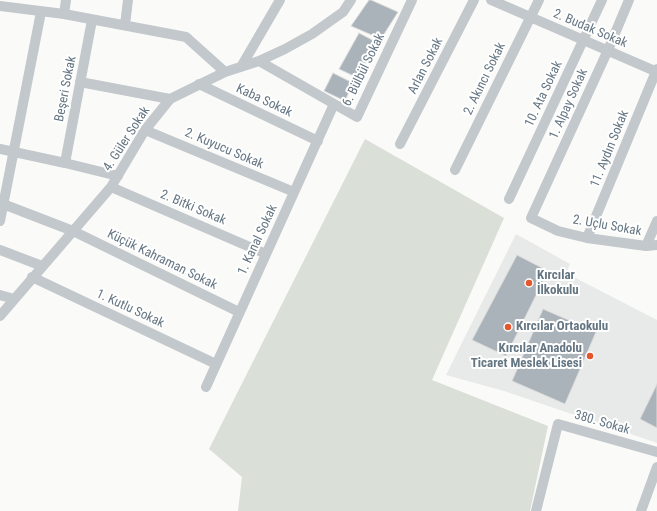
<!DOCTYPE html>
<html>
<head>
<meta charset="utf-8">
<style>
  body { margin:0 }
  canvas { display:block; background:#fafaf8 }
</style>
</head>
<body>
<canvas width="657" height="511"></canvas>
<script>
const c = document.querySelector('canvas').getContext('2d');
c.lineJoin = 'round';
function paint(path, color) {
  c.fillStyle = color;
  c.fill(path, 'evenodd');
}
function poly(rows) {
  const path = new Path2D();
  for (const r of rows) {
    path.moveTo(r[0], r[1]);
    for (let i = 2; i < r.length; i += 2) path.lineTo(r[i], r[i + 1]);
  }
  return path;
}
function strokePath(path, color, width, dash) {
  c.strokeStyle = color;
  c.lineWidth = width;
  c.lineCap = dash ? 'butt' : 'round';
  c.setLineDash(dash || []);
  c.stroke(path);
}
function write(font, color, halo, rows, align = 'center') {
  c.font = font + ' "Roboto Condensed",sans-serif';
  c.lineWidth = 4;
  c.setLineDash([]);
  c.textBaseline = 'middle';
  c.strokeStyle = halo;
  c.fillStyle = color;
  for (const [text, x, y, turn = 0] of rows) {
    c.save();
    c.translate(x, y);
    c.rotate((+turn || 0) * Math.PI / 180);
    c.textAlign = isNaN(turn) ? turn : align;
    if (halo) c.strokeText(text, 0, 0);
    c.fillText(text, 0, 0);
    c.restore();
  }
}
paint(poly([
  [516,234,570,264,566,273,657,320,657,443,504,391,446,375]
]), '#e8e9e9');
paint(poly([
  [365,139,504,218,432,380,548,426,530,511,238,511,242,477,209,449]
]), '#dadfd7');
const building = poly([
  [369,0,371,0,398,12,381,39,351,26,369,0],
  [359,33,376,42,358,78,339,69,359,33],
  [333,73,353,83,345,101,324,91,333,73],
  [517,255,548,271,506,356,472,340,517,255],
  [543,309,596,332,565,404,512,381,543,309],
  [657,384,657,428,640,419,657,384]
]);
paint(building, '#aab3b9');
strokePath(building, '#dcdcda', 1);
strokePath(poly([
  [491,0,657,72],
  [629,0,608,50,531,218,558,231,587,238,646,246,657,245],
  [0,6,64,14,186,37,225,72],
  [64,14,66,0],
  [125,25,128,0],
  [259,61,357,117,412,0],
  [241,67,280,0],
  [80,82,170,99],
  [199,84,318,141],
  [145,130,294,192],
  [400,144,474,0],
  [0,149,65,163,118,176],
  [65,163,92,20],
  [455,170,539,0],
  [111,187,266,254],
  [509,199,602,0],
  [3,204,73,231,239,312],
  [0,221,41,12],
  [587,238,657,69],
  [646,246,657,221],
  [0,250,42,266],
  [32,277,216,364],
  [0,295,14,299],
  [0,316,111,187,145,130,170,99,225,72,259,61,285,49,312,34,343,12,351,0],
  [206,387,334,104],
  [536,511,558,424,657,452],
  [641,511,657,467]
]), '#c3c8cc', 10);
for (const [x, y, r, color] of [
  [529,283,4,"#e4572e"],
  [508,327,4,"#e4572e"],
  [590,356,4,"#e4572e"]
]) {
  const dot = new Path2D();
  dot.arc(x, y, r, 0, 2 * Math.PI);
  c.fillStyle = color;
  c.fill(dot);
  strokePath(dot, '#fff', 1.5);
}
write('13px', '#657683', '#fff', [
  ["2. Budak Sokak",590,29,23],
  ["Arlan Sokak",426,66,-63],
  ["6. Bülbül Sokak",364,70,-64],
  ["2. Akıncı Sokak",485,79,-64],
  ["Beşeri Sokak",66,89,-79],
  ["10. Ata Sokak",544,94,-65],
  ["Kaba Sokak",264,101,25],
  ["1. Alpay Sokak",569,104,-66],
  ["4. Güler Sokak",127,139,-57],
  ["2. Kuyucu Sokak",224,149,23],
  ["11. Aydın Sokak",610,149,-68],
  ["2. Bitki Sokak",193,208,23],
  ["2. Uçlu Sokak",607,226,10],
  ["1. Kanal Sokak",258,240,-65],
  ["Küçük Kahraman Sokak",162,260,26],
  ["1. Kutlu Sokak",130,309,25],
  ["380. Sokak",602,423,16]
]);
write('bold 13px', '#657683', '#fff', [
  ["Kırcılar",537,276],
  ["İlkokulu",537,291],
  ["Kırcılar Ortaokulu",516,327],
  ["Kırcılar Anadolu",582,349,"right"],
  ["Ticaret Meslek Lisesi",582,364,"right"]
], 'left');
</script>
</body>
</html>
